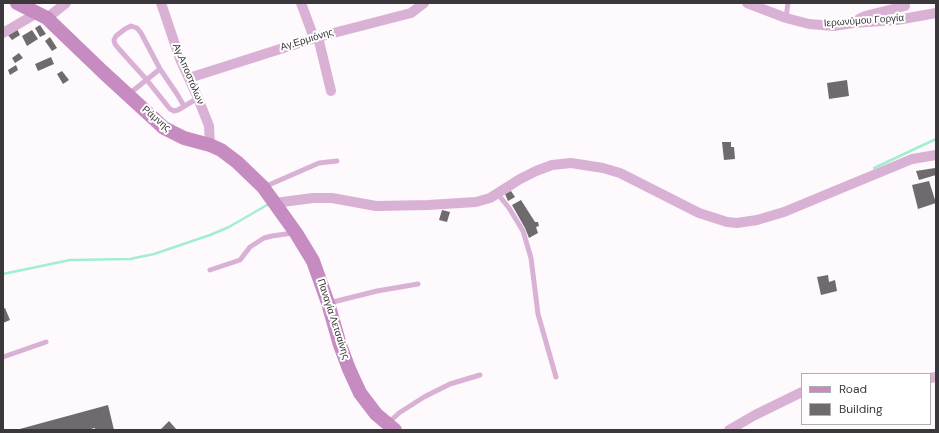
<!DOCTYPE html>
<html>
<head>
<meta charset="utf-8">
<style>
  body { margin:0 }
  #map { position:relative; width:939px; height:433px; overflow:hidden; background:#fef9fd; font-family:"DM Sans",sans-serif }
  canvas { display:block }
  .frame { position:absolute; inset:0; border:4px solid #3a383a; pointer-events:none }
  .legend { position:absolute; left:801px; top:373px; width:130px; height:52px; box-sizing:border-box; background:#fff; border:1px solid #b0afb0; margin:0; padding:5px 7px; list-style:none; font-size:12px; color:#3a383a }
  .legend li { display:flex; align-items:center; gap:8px; height:20px }
  .legend b { width:20px; border:1px solid #b0afb0 }
</style>
</head>
<body>
<div id="map">
<canvas width="939" height="433"></canvas>
<div class="frame"></div>
<ul class="legend">
<li><b style="height:5px;background:#c68bc0"></b>Road</li>
<li><b style="height:11px;background:#6e6a6e"></b>Building</li>
</ul>
</div>
<script>
const c = document.querySelector('canvas').getContext('2d');
c.lineJoin = 'round';
function poly(rows) {
  const path = new Path2D();
  for (const r of rows) {
    path.moveTo(r[0], r[1]);
    for (let i = 2; i < r.length; i += 2) path.lineTo(r[i], r[i + 1]);
  }
  return path;
}
function strokePath(path, color, width, dash) {
  c.strokeStyle = color;
  c.lineWidth = width;
  c.lineCap = dash ? 'butt' : 'round';
  c.setLineDash(dash || []);
  c.stroke(path);
}
function paint(path, color) {
  c.fillStyle = color;
  c.fill(path, 'evenodd');
}
function write(font, color, halo, rows, align = 'center') {
  c.font = font + ' "DM Sans",sans-serif';
  c.lineWidth = 4;
  c.setLineDash([]);
  c.textBaseline = 'middle';
  c.strokeStyle = halo;
  c.fillStyle = color;
  for (const [text, x, y, turn = 0] of rows) {
    c.save();
    c.translate(x, y);
    c.rotate((+turn || 0) * Math.PI / 180);
    c.textAlign = isNaN(turn) ? turn : align;
    if (halo) c.strokeText(text, 0, 0);
    c.fillText(text, 0, 0);
    c.restore();
  }
}
strokePath(poly([
  [874,168,936,139],
  [3,274,70,260,130,259,154,254,210,235,229,227,267,205]
]), '#a1eed0', 2.5);
paint(poly([
  [40,25,46,34,40,37,35,28],
  [17,29,20,35,12,40,8,35],
  [32,30,38,39,27,46,22,36],
  [50,37,57,48,52,51,45,41],
  [19,53,23,58,15,63,12,58],
  [51,57,54,64,38,71,35,64],
  [16,65,18,70,10,75,8,70],
  [62,71,69,80,63,84,57,74],
  [847,80,849,96,829,99,827,83],
  [722,142,731,142,731,147,734,147,735,159,724,160],
  [935,168,936,175,919,180,916,171],
  [929,181,936,203,918,209,912,185],
  [511,191,515,197,508,201,505,194],
  [521,200,535,222,538,222,539,226,536,227,538,233,529,238,525,228,512,205],
  [442,210,450,212,447,222,439,220],
  [828,275,829,282,835,280,837,291,821,295,817,277],
  [5,308,10,320,3,323,3,309],
  [108,405,114,430,95,430,95,428,87,430,16,430],
  [169,421,177,430,160,430]
]), '#6e6a6e');
strokePath(poly([
  [786,18,788,3],
  [129,94,160,69],
  [184,106,177,94,160,69,141,33,137,28,131,26,125,29,116,36,114,40,115,44,119,49,146,79,170,109,174,111,178,110,198,98],
  [264,187,319,163,337,161],
  [497,193,509,208,523,231,531,258,538,314,556,377],
  [210,270,240,260,250,247,264,238,272,236,293,233],
  [329,303,377,291,418,284],
  [3,357,46,342],
  [388,423,399,413,424,397,450,384,480,375]
]), '#d9b1d4', 5);
strokePath(poly([
  [161,3,180,59,198,98,209,126,210,145],
  [301,3,314,38],
  [747,3,786,18,809,24,834,26,853,23,897,20,936,13],
  [47,18,66,3],
  [859,19,865,16,905,6],
  [3,33,37,13],
  [318,37,331,91],
  [189,78,318,37,411,13,424,3],
  [275,203,313,198,332,198,376,206,428,205,476,202,490,198,520,179,536,171,552,165,571,163,603,168,620,173,699,213,727,222,737,223,757,220,784,212,912,159,936,155],
  [930,378,936,377],
  [729,430,755,415,802,392]
]), '#d9b1d4', 10);
strokePath(poly([
  [17,3,47,18,53,24,103,72,164,128,184,138,210,145,221,150,237,162,263,187,296,233,313,261,328,303,340,345,349,369,360,393,376,414,395,430]
]), '#c68bc0', 14);
write('10px', '#3a383a', '#fff', [
  ["Ιερωνύμου Γοργία",864,21,-4],
  ["Αγ.Ερμιόνης",307,40,-17],
  ["Αγ.Αποστόλων",188,74,67],
  ["Ράμνης",156,119,40],
  ["Παναγία Λετσαίνης",333,319,72]
]);
</script>
</body>
</html>
